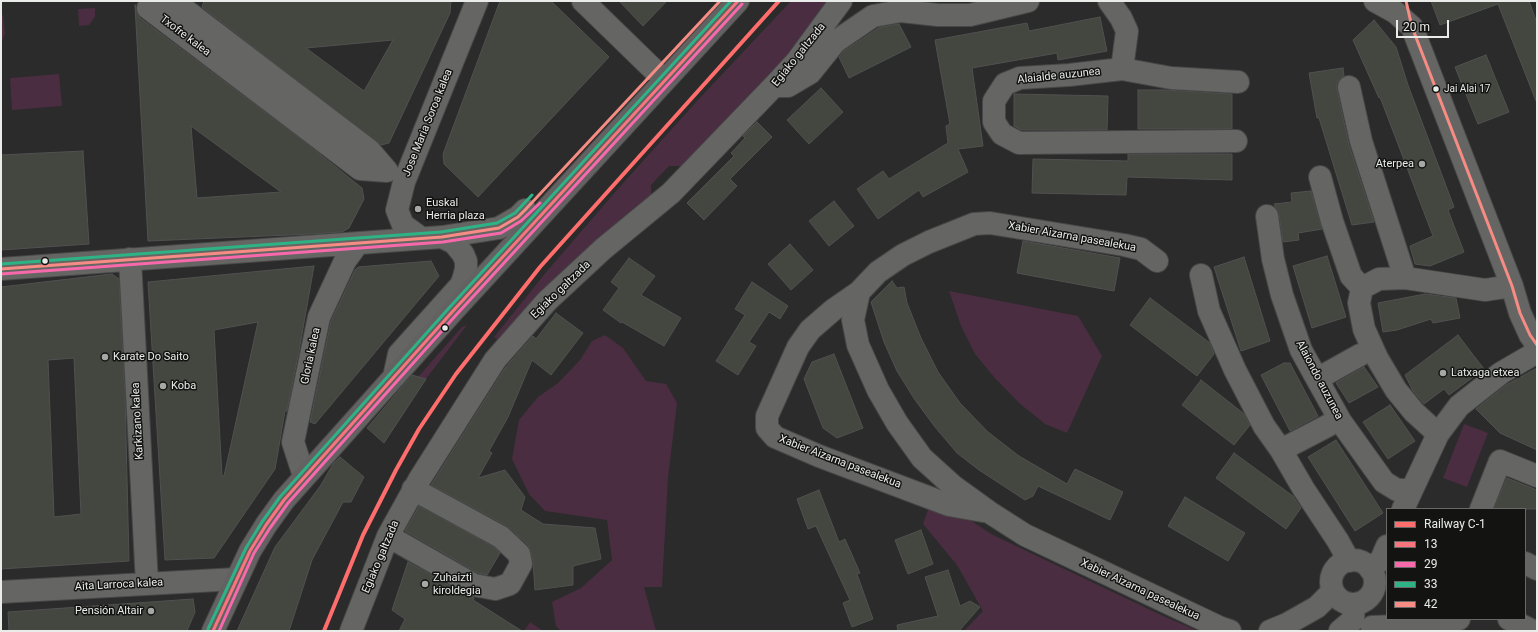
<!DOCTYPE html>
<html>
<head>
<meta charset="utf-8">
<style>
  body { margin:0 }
  #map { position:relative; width:1538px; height:632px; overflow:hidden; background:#2a2b2a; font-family:Roboto,sans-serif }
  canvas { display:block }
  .frame { position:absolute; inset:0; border:2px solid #eaece9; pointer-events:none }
  .legend { position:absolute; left:1386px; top:508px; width:140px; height:112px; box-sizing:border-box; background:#131412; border:1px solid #696a68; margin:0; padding:5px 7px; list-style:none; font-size:12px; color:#eaece9 }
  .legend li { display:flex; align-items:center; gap:8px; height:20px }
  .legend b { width:20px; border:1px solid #696a68 }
  .scale { position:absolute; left:1396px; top:20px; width:53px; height:18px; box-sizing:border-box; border:2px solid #eaece9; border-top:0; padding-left:5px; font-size:12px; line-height:14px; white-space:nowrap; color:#eaece9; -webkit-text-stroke:3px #131412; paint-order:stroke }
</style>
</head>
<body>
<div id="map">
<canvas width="1538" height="632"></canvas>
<div class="frame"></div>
<ul class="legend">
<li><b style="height:5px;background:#ff6d6d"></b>Railway C-1</li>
<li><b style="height:5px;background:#f9747c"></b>13</li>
<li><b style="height:5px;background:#f769ab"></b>29</li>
<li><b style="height:5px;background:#2db385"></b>33</li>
<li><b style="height:5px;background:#f78c84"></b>42</li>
</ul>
<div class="scale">20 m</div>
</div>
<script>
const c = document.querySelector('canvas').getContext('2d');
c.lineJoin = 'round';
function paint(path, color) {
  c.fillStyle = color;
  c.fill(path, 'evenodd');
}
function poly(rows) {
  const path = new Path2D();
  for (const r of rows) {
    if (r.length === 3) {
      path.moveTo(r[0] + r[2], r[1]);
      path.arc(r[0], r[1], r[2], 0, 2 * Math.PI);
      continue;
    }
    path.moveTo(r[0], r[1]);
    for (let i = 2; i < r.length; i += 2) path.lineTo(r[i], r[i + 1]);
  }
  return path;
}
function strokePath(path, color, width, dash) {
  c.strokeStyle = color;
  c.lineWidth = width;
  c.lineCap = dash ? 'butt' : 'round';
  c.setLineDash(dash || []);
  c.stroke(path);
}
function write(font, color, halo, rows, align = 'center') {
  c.font = font + ' Roboto,sans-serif';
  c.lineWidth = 3;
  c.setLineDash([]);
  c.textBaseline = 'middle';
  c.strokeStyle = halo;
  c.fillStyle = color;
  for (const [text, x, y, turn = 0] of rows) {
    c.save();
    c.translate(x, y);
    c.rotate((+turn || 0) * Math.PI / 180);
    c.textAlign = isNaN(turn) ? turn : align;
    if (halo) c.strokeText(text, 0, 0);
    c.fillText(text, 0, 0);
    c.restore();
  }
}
paint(poly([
  [791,1,831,1,790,56,686,166,669,166,651,185,651,200,499,341,494,337,547,271,616,191,697,101],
  [95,8,95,17,89,25,79,26,78,9],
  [1,15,3,15,5,34,1,43],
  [59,74,62,106,12,110,10,78],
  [949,291,1078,316,1102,356,1067,433,1045,424,1019,403,994,377,975,354,961,326],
  [467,325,426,379,418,377,462,327],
  [605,335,623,348,646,381,666,384,677,403,668,478,662,587,644,587,656,631,561,631,556,626,552,602,581,588,612,560,607,520,545,511,529,494,512,459,519,420,538,397,558,383,580,360,592,341],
  [1464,424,1488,433,1467,487,1443,478],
  [930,504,964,516,993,535,1161,615,1198,631,964,631,983,611,957,565,923,524],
  [530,622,543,631,524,631]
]), '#4a2d41');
const building = poly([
  [204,1,451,1,450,13,389,143,381,145,202,7,204,1],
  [393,40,364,91,306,48,393,40],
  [500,1,551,1,609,57,478,197,444,164,443,154,500,1],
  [619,1,667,1,643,26,619,1],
  [1431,1,1529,1,1537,23,1537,101,1536,101,1498,4,1440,25,1431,1],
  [135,5,137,13,140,18,306,143,362,188,364,199,349,228,342,232,312,234,148,241,135,5],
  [191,126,225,151,281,192,197,198,191,126],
  [1100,17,1107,51,1058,60,1057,53,972,68,983,146,958,149,968,172,923,197,919,190,878,219,857,189,883,171,889,179,948,143,946,126,950,124,935,40,1027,23,1029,31,1100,17],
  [1374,20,1396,47,1408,85,1454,207,1448,210,1464,252,1430,266,1415,264,1410,246,1433,236,1380,97,1379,98,1353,40,1374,20],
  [899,24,911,47,849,78,839,57,844,51,880,27,899,24],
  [1486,55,1509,112,1478,124,1455,67,1486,55],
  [1343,68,1344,76,1340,78,1337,83,1337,90,1349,145,1374,222,1352,225,1319,118,1317,118,1309,73,1343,68],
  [821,88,843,112,809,144,787,120,821,88],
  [1138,90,1166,90,1232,94,1232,129,1138,129,1138,90],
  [1014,94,1108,96,1107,130,1021,130,1014,126,1014,94],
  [757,122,772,137,730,179,737,186,704,220,687,203,734,156,731,153,745,138,743,136,757,122],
  [83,151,89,244,1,250,1,155,83,151],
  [1128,154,1232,154,1232,180,1127,177,1126,195,1032,193,1033,159,1128,161,1128,154],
  [1311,191,1322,229,1298,233,1299,240,1283,242,1279,214,1274,204,1292,202,1291,193,1311,191],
  [834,201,854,226,829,246,809,221,834,201],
  [1023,241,1120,258,1114,291,1017,273,1023,241],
  [790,244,813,270,791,290,768,264,790,244],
  [1327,256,1346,317,1312,328,1293,266,1327,256],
  [1244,257,1270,341,1241,351,1214,267,1244,257],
  [629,258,655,276,641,295,681,318,664,346,622,322,621,323,603,310,619,288,611,282,629,258],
  [431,261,439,276,315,424,310,422,331,321,355,270,358,267,431,261],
  [314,266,299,351,287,411,285,411,275,469,214,558,165,560,148,282,314,266],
  [258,322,224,476,222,476,214,330,258,322],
  [112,274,119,279,125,395,129,561,1,569,1,287,112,274],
  [74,358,81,514,54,517,48,360,74,358],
  [892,281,897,288,904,287,907,303,921,338,938,372,960,403,988,432,1019,456,1067,484,1075,469,1123,492,1110,520,1038,486,1033,496,1025,500,979,470,957,453,935,427,915,400,897,371,884,342,871,302,892,281],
  [752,282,788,306,780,319,769,312,749,342,756,346,738,375,716,361,745,315,735,309,752,282],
  [1425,294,1456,298,1460,318,1433,323,1431,319,1397,330,1383,332,1378,303,1425,294],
  [1150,298,1210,343,1214,354,1197,376,1130,325,1150,298],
  [556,313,583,333,551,375,532,360,508,417,489,451,492,453,478,478,505,470,525,497,521,510,543,524,595,528,601,559,573,566,573,585,535,590,533,562,531,552,528,545,507,526,431,485,505,368,533,336,536,339,556,313],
  [1458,335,1484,369,1449,395,1444,389,1424,404,1413,391,1405,375,1458,335],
  [834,354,863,428,837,438,823,428,804,379,812,362,834,354],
  [1284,363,1290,363,1318,416,1290,431,1261,375,1284,363],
  [1364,367,1378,387,1349,403,1336,383,1364,367],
  [1537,368,1537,450,1500,433,1476,409,1506,385,1537,368],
  [412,375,426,379,384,443,367,428,412,375],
  [1201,380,1243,413,1250,425,1234,445,1182,405,1201,380],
  [1390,405,1415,441,1388,459,1363,422,1390,405],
  [1336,440,1383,513,1355,531,1308,457,1336,440],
  [1234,453,1293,496,1301,508,1286,529,1216,478,1234,453],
  [340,457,364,477,351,502,343,502,312,560,289,631,237,631,275,547,321,485,333,464,340,457],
  [1507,478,1537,490,1537,509,1494,509,1507,478],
  [819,490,839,542,845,539,860,573,857,574,873,619,852,627,843,603,850,600,816,526,808,529,797,499,819,490],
  [1185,497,1245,533,1228,561,1168,526,1185,497],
  [419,506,494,547,500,553,487,575,478,573,405,531,419,506],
  [921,530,933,564,908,574,895,540,921,530],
  [408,562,468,596,474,598,473,600,522,631,399,631,405,619,392,610,408,562],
  [948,570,960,606,970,601,980,607,959,631,898,631,897,625,938,616,925,577,948,570],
  [193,599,195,612,187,631,9,631,8,612,193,599]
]);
paint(building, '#444740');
strokePath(building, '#505150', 1);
const minor = poly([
  [583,1,654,70],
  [1109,1,1121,18,1127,31,1122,69],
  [1375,1,1395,12,1412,27,1512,286,1520,313,1530,335,1537,345],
  [180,6,369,150,387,171,360,169,148,8,180,6],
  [778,86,788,86,810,73,835,42,873,16,901,11,938,15,970,15,1028,1],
  [1349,87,1361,141,1405,278],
  [1236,141,1019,143,1002,134,994,122,994,101,1005,84,1020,78,1069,75,1122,69,1171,78,1238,82],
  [1320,177,1332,221,1351,276,1362,288],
  [1267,216,1273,259,1282,295,1301,350,1317,379,1341,422,1384,482,1397,490,1411,490],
  [421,238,403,225,397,210,404,182,477,1],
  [130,259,147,584],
  [1157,261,1141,249,1124,245,990,223,974,224,929,242,903,255,878,272,859,292,853,320,858,345,878,390,897,423,922,458,953,486,989,512,1025,535,1221,628,1230,631],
  [1,269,442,237,499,228,518,217,525,210],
  [1201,275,1209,311,1235,370,1264,426,1281,450,1303,488,1338,541,1349,561],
  [859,292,833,310,810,330,798,347,767,416,767,428,775,437,819,456,949,505,983,511],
  [394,377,399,354,461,285,464,277,466,269,466,261,463,254,454,243,442,237],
  [1317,379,1360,355],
  [1438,434,1414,412,1396,390,1377,358,1364,329,1359,303,1362,288,1379,279,1405,278,1485,290,1512,286],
  [1281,450,1329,425],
  [304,476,293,442,319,317,345,261,358,243],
  [1403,509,1438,434,1459,406,1501,373,1537,352],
  [1481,509,1500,461,1537,476],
  [388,536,474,585,495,589,510,584,521,564,519,554,501,537,413,489],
  [1353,582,22],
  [1525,563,1537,569],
  [1370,569,1381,560,1387,546],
  [1,592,236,579],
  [1509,619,1533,631],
  [1372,627,1397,626,1459,619],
  [351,631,388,536,419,480,495,360,547,301,603,249,671,193,774,86,797,61,841,1],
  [1270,631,1287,624,1317,607,1333,591],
  [1340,631,1353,620,1354,604]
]);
const major = poly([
  [213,631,250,551,266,525,284,500,453,311,738,1]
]);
strokePath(minor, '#464746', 24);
strokePath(major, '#464746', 24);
strokePath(minor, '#656664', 22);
strokePath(major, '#646162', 22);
strokePath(poly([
  [213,631,250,551,266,525,284,500,453,311,738,1]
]), '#f9747c', 3);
strokePath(poly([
  [1,274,443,242,501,233,521,221,540,203],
  [219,631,254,553,270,528,288,503,457,314,742,4]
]), '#f769ab', 3);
strokePath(poly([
  [1,264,441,232,497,223,515,213,532,195],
  [208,629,246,548,262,522,280,497,449,308,731,1]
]), '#2db385', 3);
strokePath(poly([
  [1406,1,1412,27,1512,286,1520,313,1530,335,1537,345],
  [1,269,442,237,499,228,518,217,525,210,720,1]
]), '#f78c84', 3);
strokePath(poly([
  [324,631,363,535,396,470,419,429,456,374,540,267,779,1]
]), '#ff6d6d', 4);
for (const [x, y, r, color] of [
  [1436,89,3.5,"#eaece9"],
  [1422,164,4,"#a7a8a6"],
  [418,209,4,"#a7a8a6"],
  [45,261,3.5,"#eaece9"],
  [445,328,3.5,"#eaece9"],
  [105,357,4,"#a7a8a6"],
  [1443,373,4,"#a7a8a6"],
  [163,386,4,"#a7a8a6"],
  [425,584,4,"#a7a8a6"],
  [151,611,4,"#a7a8a6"]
]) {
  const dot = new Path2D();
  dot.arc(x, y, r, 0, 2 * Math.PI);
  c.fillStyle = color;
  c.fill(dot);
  strokePath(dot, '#131412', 1.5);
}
write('10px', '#eaece9', '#131412', [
  ["Jai Alai 17",1444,89]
], 'left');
write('11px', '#eaece9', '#131412', [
  ["Txofre kalea",185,36,37],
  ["Egiako galtzada",799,55,-51],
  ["Alaialde auzunea",1059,76,-6],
  ["Jose Maria Soroa kalea",428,123,-68],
  ["Xabier Aizarna pasealekua",1072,237,10],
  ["Egiako galtzada",561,290,-44],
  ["Gloria kalea",311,356,-78],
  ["Alaiondo auzunea",1319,380,62],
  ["Karkizano kalea",138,421,-93],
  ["Xabier Aizarna pasealekua",840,462,21],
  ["Egiako galtzada",381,557,-67],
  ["Aita Larroca kalea",119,585,-3],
  ["Xabier Aizarna pasealekua",1140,590,25]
]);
write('11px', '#eaece9', '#131412', [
  ["Aterpea",1414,164,"right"],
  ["Euskal",426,203],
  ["Herria plaza",426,216],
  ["Karate Do Saito",113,357],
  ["Latxaga etxea",1451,373],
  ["Koba",171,386],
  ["Zuhaizti",433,578],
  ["kiroldegia",433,591],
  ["Pensión Altair",143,611,"right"]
], 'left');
</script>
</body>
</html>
